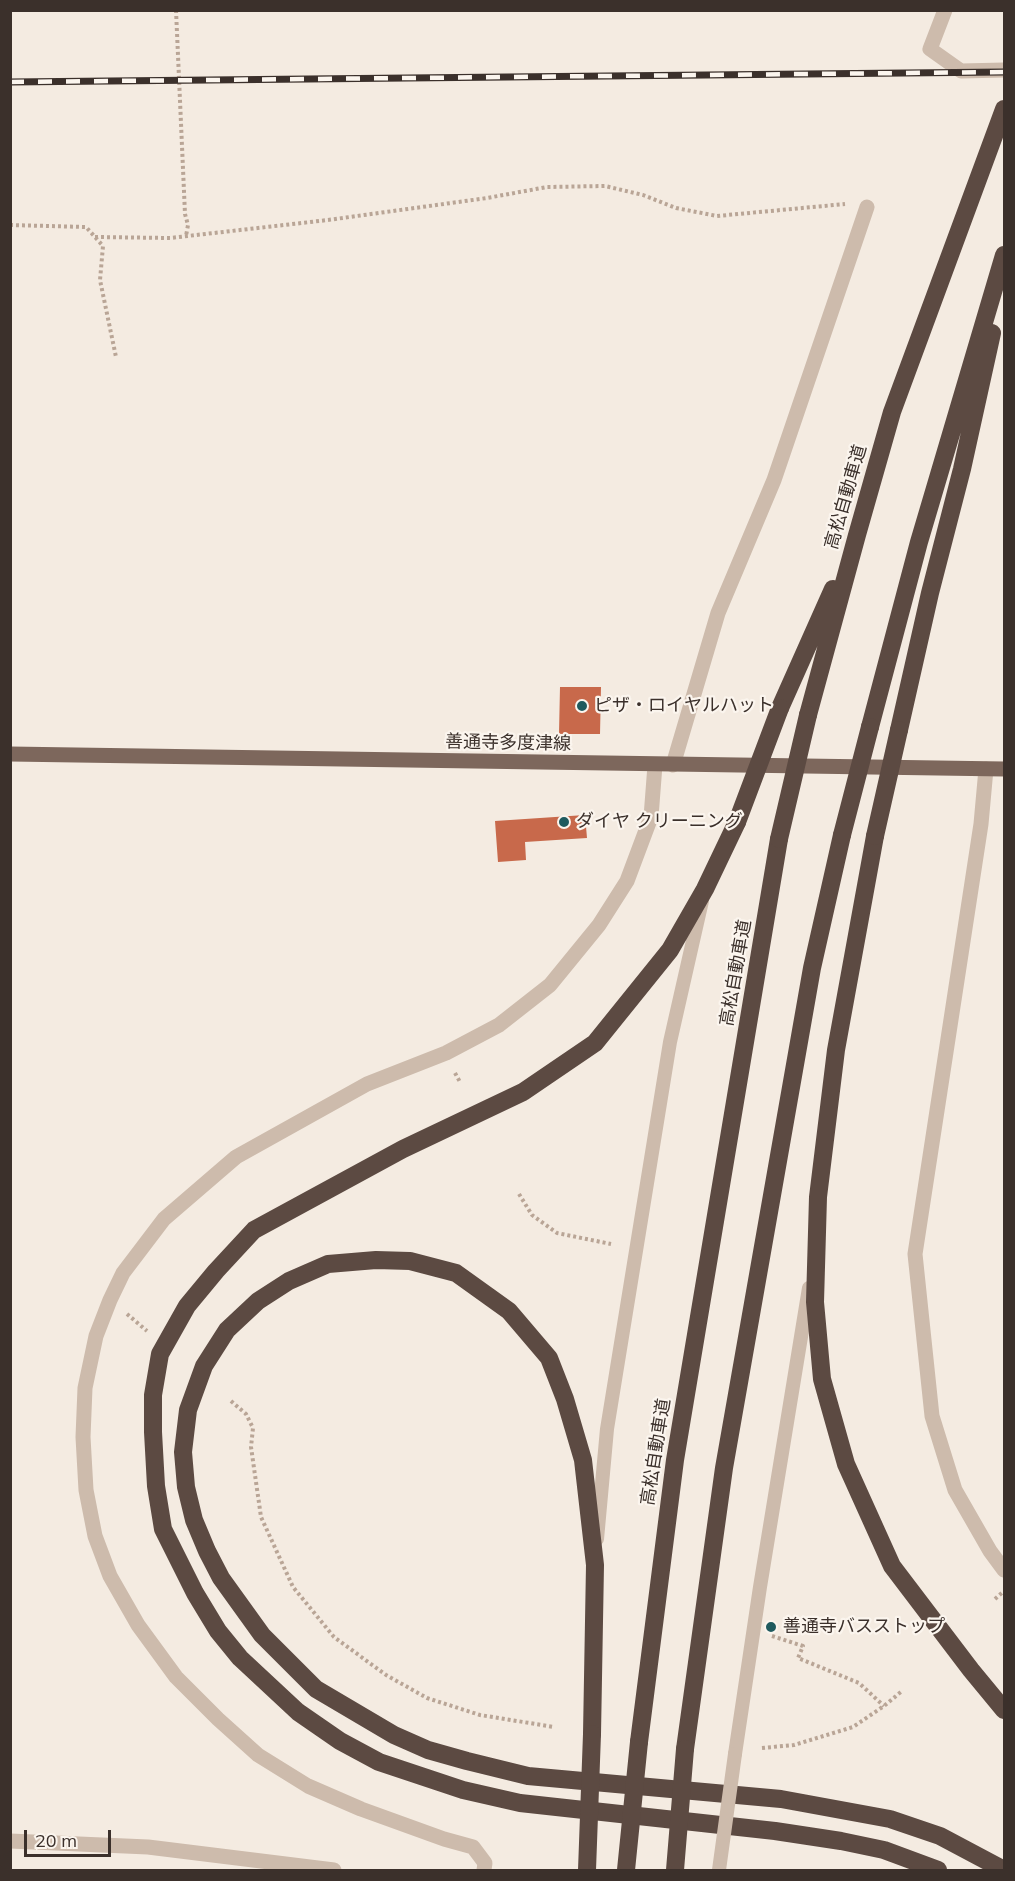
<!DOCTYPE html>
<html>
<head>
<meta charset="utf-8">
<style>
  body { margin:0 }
  #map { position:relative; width:1015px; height:1881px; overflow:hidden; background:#f4ebe1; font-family:Mulish,sans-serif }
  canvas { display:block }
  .frame { position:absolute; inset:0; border:12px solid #3b302b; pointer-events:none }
  .scale { position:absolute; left:24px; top:1830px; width:87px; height:27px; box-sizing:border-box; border:3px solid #3b302b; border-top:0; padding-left:8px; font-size:18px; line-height:21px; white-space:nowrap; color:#3b302b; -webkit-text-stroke:4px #fbf5ee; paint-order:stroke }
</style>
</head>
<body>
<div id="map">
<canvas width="1015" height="1881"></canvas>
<div class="frame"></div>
<div class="scale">20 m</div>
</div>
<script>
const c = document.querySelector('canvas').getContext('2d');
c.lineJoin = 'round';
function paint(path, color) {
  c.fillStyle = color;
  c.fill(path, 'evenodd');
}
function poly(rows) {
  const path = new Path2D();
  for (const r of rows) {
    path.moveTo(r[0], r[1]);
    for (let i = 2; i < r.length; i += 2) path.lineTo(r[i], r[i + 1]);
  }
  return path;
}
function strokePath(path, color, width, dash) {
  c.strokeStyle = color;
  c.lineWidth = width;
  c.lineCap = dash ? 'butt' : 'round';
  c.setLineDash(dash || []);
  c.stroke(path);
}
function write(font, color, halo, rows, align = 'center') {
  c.font = font + ' Mulish,"Noto Sans JP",sans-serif';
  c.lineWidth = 4.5;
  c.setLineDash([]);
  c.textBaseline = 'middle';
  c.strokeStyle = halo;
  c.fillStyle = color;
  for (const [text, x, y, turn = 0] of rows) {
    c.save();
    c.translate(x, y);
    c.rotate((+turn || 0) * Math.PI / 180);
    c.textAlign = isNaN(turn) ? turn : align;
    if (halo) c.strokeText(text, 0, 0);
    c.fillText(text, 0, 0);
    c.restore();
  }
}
paint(poly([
  [560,687,601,687,600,734,559,734],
  [585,815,587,838,525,842,526,860,498,862,495,821]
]), '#c8694b');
strokePath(poly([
  [176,10,185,214,188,225,186,236],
  [10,225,86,227,103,246,100,280,116,357],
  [95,237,170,238,328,220,487,198,547,187,605,186,643,195,676,208,717,216,845,204],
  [455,1073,460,1082],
  [519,1194,532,1215,557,1233,611,1244],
  [127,1314,147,1331],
  [231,1401,246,1414,253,1428,251,1447,261,1517,293,1587,334,1637,386,1675,427,1698,480,1715,554,1727],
  [995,1599,1004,1591],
  [772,1636,803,1646,798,1658,859,1683,884,1706],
  [762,1748,794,1745,853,1727,884,1706,902,1691]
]), '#b9a596', 4, [3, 3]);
strokePath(poly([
  [597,1539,607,1429,670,1042,702,901],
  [735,1754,760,1587,809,1288]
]), '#cdbbac', 14);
strokePath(poly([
  [945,10,930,49,961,71,1004,70],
  [673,765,718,613,774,480,867,207],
  [986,769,981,824,915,1254,932,1416,955,1490,990,1551,1004,1570],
  [484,1870,485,1863,473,1847,444,1839,361,1809,308,1786,258,1755,218,1719,176,1677,138,1625,110,1576,95,1536,86,1490,83,1437,85,1388,96,1336,110,1300,123,1273,164,1219,236,1157,367,1084,446,1053,499,1025,550,985,599,925,627,881,651,817,655,765]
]), '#cdbbac', 15);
strokePath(poly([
  [10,1841,148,1847,334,1870]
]), '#cdbbac', 15);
strokePath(poly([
  [10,754,1004,769]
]), '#7d675c', 15);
strokePath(poly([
  [780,708,833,589],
  [808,715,857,535,892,412,1004,109],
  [870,727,919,542,1004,255],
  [899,730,930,593,962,469,992,333],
  [737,822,705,889,670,950,595,1043,523,1092,403,1149,254,1230,216,1271,187,1306,160,1354,153,1395,153,1432,156,1486,163,1529,195,1593,218,1631,240,1658,298,1712,340,1741,379,1762,463,1790,520,1803,775,1831,841,1841,884,1850,938,1870],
  [875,836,836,1050,818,1197,815,1302,822,1379,846,1464,892,1566,971,1670,1004,1710],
  [592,1734,595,1565,583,1460,565,1399,549,1358,509,1311,456,1273,410,1261,376,1260,328,1264,289,1281,258,1301,227,1330,204,1366,188,1410,183,1452,186,1487,194,1520,207,1551,221,1578,262,1635,316,1689,394,1735,428,1750,467,1761,528,1776,781,1799,890,1819,940,1836,1004,1870],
  [639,1742,675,1460,779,839],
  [685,1749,724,1468,812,968,842,835]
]), '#5c4a42', 18);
const rail = poly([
  [10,82,1004,72]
]);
strokePath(rail, '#3b302b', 7);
strokePath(rail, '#fbf5ee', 4.5, [14]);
strokePath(poly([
  [719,1870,735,1754]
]), '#cdbbac', 14);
strokePath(poly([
  [737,822,780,708],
  [842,835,870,727],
  [875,836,899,730],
  [779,839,808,715],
  [587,1870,592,1734],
  [626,1870,639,1742],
  [675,1870,685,1749]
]), '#5c4a42', 18);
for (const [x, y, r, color] of [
  [582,706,6,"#1f5a5e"],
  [564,822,6,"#1f5a5e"],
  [771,1627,6,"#1f5a5e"]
]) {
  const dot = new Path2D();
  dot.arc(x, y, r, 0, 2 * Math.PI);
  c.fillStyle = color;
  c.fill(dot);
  strokePath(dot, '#fbf5ee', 2);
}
write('18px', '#3b302b', '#fbf5ee', [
  ["高松自動車道",846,497,-74],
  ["善通寺多度津線",508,743,1],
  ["高松自動車道",736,973,-80],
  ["高松自動車道",656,1452,-81]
]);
write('18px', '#3b302b', '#fbf5ee', [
  ["ピザ・ロイヤルハット",594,706],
  ["ダイヤ クリーニング",576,822],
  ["善通寺バスストップ",783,1627]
], 'left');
</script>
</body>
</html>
